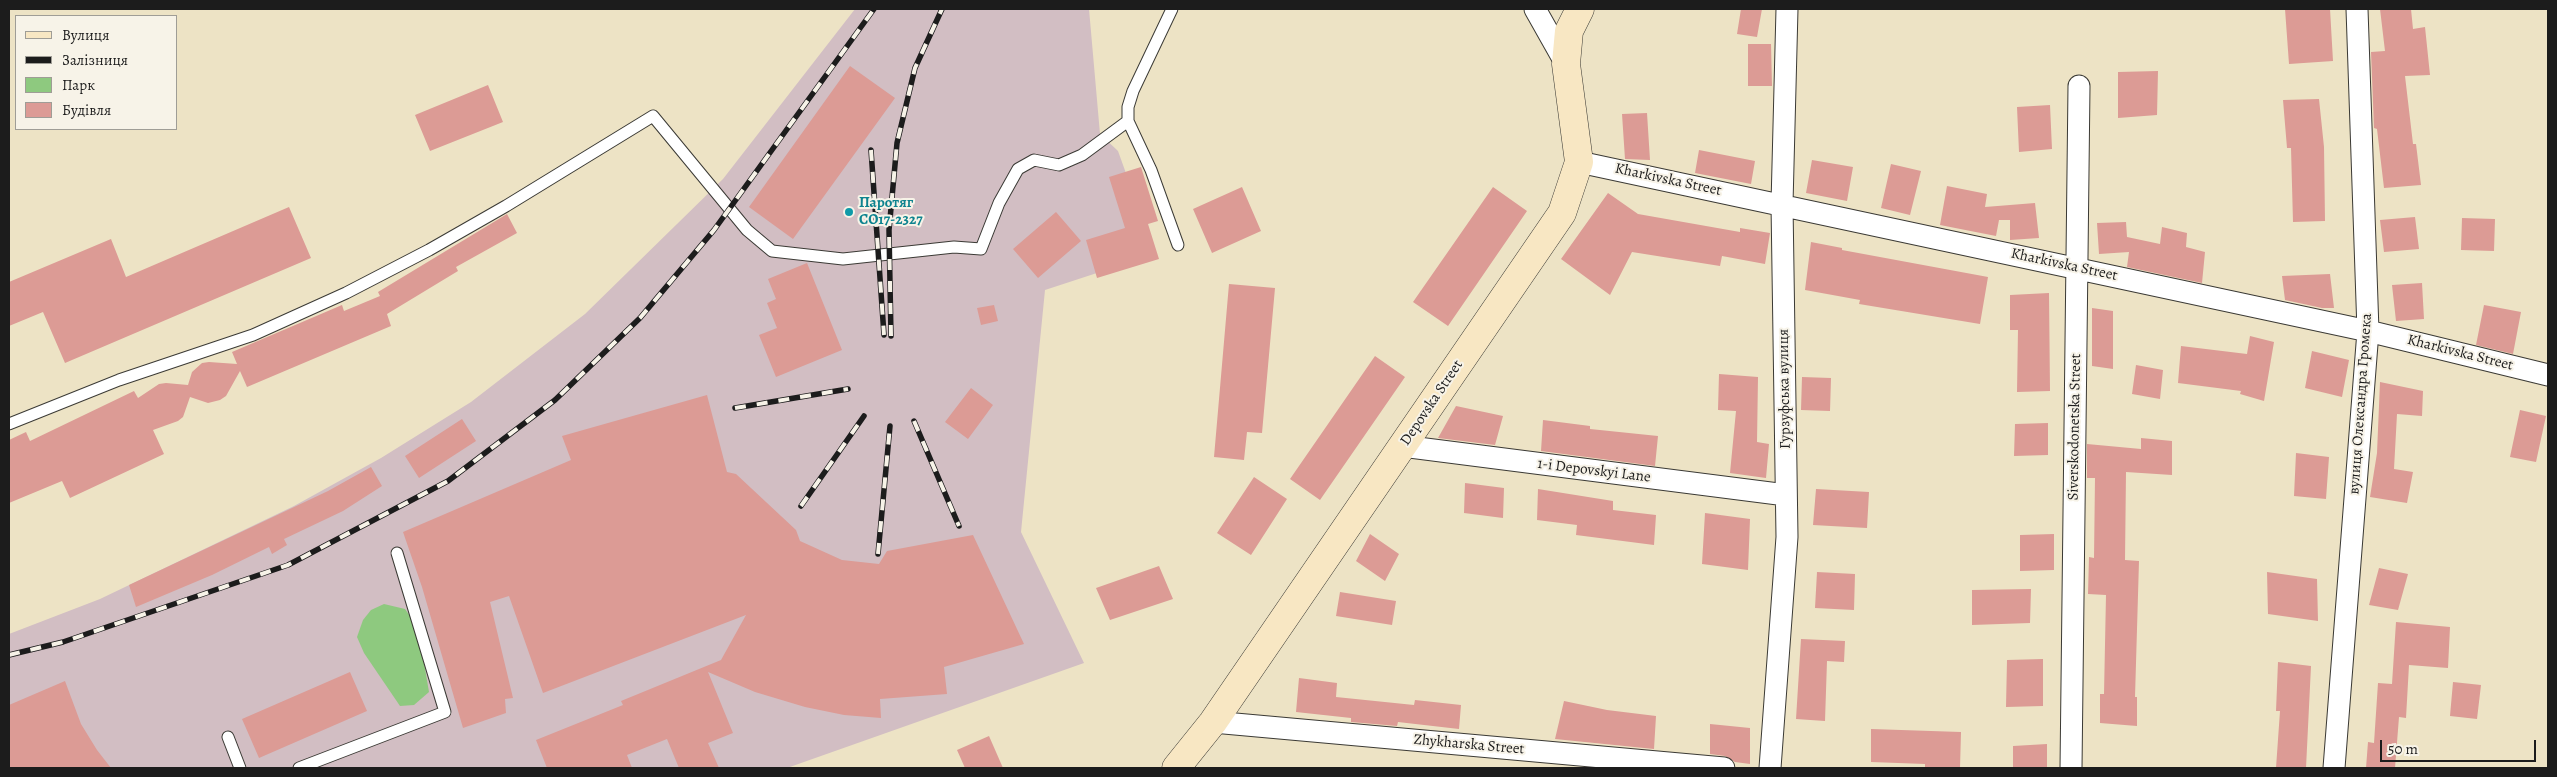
<!DOCTYPE html>
<html>
<head>
<meta charset="utf-8">
<style>
  body { margin:0 }
  #map { position:relative; width:2557px; height:777px; overflow:hidden; background:#ede3c5; font-family:Alegreya,serif }
  canvas { display:block }
  .frame { position:absolute; inset:0; border:10px solid #1c1c1c; pointer-events:none }
  .legend { position:absolute; left:15px; top:15px; width:162px; height:115px; box-sizing:border-box; background:#f7f3e8; border:1px solid #9f9d96; margin:0; padding:6px 9px; list-style:none; font-size:15px; color:#1c1c1c }
  .legend li { display:flex; align-items:center; gap:10px; height:25px }
  .legend b { width:25px; border:1px solid #9f9d96 }
  .scale { position:absolute; left:2380px; top:740px; width:156px; height:22px; box-sizing:border-box; border:2px solid #1c1c1c; border-top:0; padding-left:6px; font-size:15px; line-height:18px; white-space:nowrap; color:#1c1c1c; -webkit-text-stroke:4px #f7f3e8; paint-order:stroke }
</style>
</head>
<body>
<div id="map">
<canvas width="2557" height="777"></canvas>
<div class="frame"></div>
<ul class="legend">
<li><b style="height:6px;background:#f8e7c3"></b>Вулиця</li>
<li><b style="height:6px;background:#1c1c1c"></b>Залізниця</li>
<li><b style="height:14px;background:#8ec97f"></b>Парк</li>
<li><b style="height:14px;background:#dc9b95"></b>Будівля</li>
</ul>
<div class="scale">50 m</div>
</div>
<script>
const c = document.querySelector('canvas').getContext('2d');
c.lineJoin = 'round';
function paint(path, color) {
  c.fillStyle = color;
  c.fill(path, 'evenodd');
}
function poly(rows) {
  const path = new Path2D();
  for (const r of rows) {
    path.moveTo(r[0], r[1]);
    for (let i = 2; i < r.length; i += 2) path.lineTo(r[i], r[i + 1]);
  }
  return path;
}
function strokePath(path, color, width, dash) {
  c.strokeStyle = color;
  c.lineWidth = width;
  c.lineCap = dash ? 'butt' : 'round';
  c.setLineDash(dash || []);
  c.stroke(path);
}
function write(font, color, halo, rows, align = 'center') {
  c.font = font + ' Alegreya,serif';
  c.lineWidth = 4;
  c.setLineDash([]);
  c.textBaseline = 'middle';
  c.strokeStyle = halo;
  c.fillStyle = color;
  for (const [text, x, y, turn = 0] of rows) {
    c.save();
    c.translate(x, y);
    c.rotate((+turn || 0) * Math.PI / 180);
    c.textAlign = isNaN(turn) ? turn : align;
    if (halo) c.strokeText(text, 0, 0);
    c.fillText(text, 0, 0);
    c.restore();
  }
}
paint(poly([
  [855,9,1089,9,1100,134,1118,151,1155,254,1045,290,1021,532,1084,663,787,768,9,768,9,634,100,599,294,506,381,458,471,402,585,314,723,179]
]), '#d2bec3');
paint(poly([
  [384,604,405,609,418,627,429,692,414,705,400,706,364,653,357,637,363,620,371,610]
]), '#8ec97f');
paint(poly([
  [1741,9,1762,9,1757,37,1737,34],
  [2285,9,2330,9,2333,61,2289,64],
  [2380,9,2411,9,2413,29,2425,27,2430,75,2405,76,2413,144,2416,144,2421,185,2384,188,2377,129,2374,128,2371,52,2385,51],
  [1748,44,1771,44,1772,86,1748,86],
  [850,66,895,98,793,239,749,207],
  [2158,71,2157,115,2118,118,2118,72],
  [488,85,503,122,430,151,415,115],
  [2319,99,2324,147,2325,221,2293,222,2291,148,2287,148,2283,100],
  [2050,105,2052,149,2019,152,2017,107],
  [1647,113,1650,160,1625,159,1622,114],
  [1699,150,1755,161,1751,184,1695,173],
  [1812,160,1853,167,1847,201,1806,193],
  [1891,164,1921,171,1910,215,1881,208],
  [1141,167,1158,221,1148,224,1159,259,1097,278,1086,240,1125,228,1109,177],
  [1947,186,1987,194,1985,207,2035,203,2039,238,2010,240,2010,220,1999,220,1996,236,1940,225],
  [1242,187,1261,231,1212,253,1193,209],
  [1493,187,1527,211,1448,326,1413,302],
  [1608,193,1638,214,1740,232,1740,228,1770,233,1765,264,1722,256,1720,266,1632,252,1610,295,1561,259],
  [289,207,311,258,65,363,43,312,9,326,9,282,111,239,126,277],
  [1056,212,1081,241,1038,278,1013,249],
  [507,214,517,233,456,267,458,271,387,314,391,326,247,387,240,371,226,396,220,400,208,403,190,397,183,417,178,421,153,430,164,454,70,498,62,481,9,503,9,440,26,432,30,441,134,391,138,398,159,384,166,383,188,385,192,372,202,363,209,362,237,364,232,352,342,305,344,311,380,296,378,292],
  [2415,217,2419,249,2384,252,2380,220],
  [2462,218,2495,219,2494,251,2461,250],
  [2126,222,2127,237,2160,244,2162,227,2187,233,2186,247,2205,252,2202,283,2127,267,2129,252,2099,254,2097,223],
  [1811,242,1842,248,1842,250,1988,277,1980,324,1859,304,1860,300,1805,290],
  [807,263,842,350,776,377,759,335,777,328,767,303,776,299,768,279],
  [2330,274,2334,308,2322,308,2285,300,2282,276],
  [2422,283,2424,319,2396,321,2392,285],
  [1229,284,1275,288,1262,433,1247,432,1244,460,1214,457],
  [2049,293,2050,391,2017,392,2018,330,2010,330,2010,295],
  [994,305,998,321,981,325,977,308],
  [2484,305,2521,312,2513,354,2476,345],
  [2092,308,2113,311,2113,369,2092,366],
  [2250,336,2274,342,2264,401,2240,394,2241,391,2178,383,2181,346,2247,354],
  [2312,351,2349,360,2342,397,2305,388],
  [1375,356,1405,377,1320,500,1290,479],
  [2136,365,2163,370,2160,399,2132,394],
  [1719,374,1758,377,1757,442,1769,444,1766,478,1730,473,1736,411,1718,410],
  [1802,377,1831,378,1830,411,1801,410],
  [2380,382,2423,391,2422,416,2397,414,2394,469,2413,472,2407,503,2370,497,2377,453],
  [971,388,993,405,968,439,945,422],
  [707,395,727,472,736,474,796,530,800,541,842,560,879,564,887,551,973,535,1024,644,944,667,947,694,880,699,881,718,844,715,805,707,755,692,708,672,733,733,708,743,719,768,679,768,667,739,627,755,632,768,547,768,536,740,623,705,621,701,721,660,746,615,543,693,509,596,490,602,513,698,505,699,506,713,463,728,422,587,403,532,571,460,562,436],
  [1456,406,1503,416,1495,445,1438,438],
  [2520,410,2546,416,2536,462,2510,457],
  [462,419,476,441,419,478,405,456],
  [1543,420,1590,426,1590,429,1658,436,1655,466,1541,451],
  [2048,423,2048,455,2014,456,2015,424],
  [2141,438,2172,441,2172,475,2126,472,2125,560,2139,561,2135,697,2137,697,2137,726,2100,723,2100,694,2104,694,2106,595,2088,594,2089,557,2094,558,2095,478,2087,478,2087,444,2141,449],
  [2296,453,2329,457,2326,499,2294,496],
  [371,467,382,486,343,511,284,539,287,545,272,554,269,547,212,575,136,607,129,585,328,491],
  [1254,477,1287,499,1251,555,1217,533],
  [1465,483,1504,488,1503,518,1464,513],
  [1538,489,1613,501,1613,510,1656,515,1654,545,1576,535,1577,525,1537,520],
  [1816,489,1869,492,1867,528,1813,525],
  [1705,513,1750,519,1748,570,1702,564],
  [1370,534,1399,554,1385,581,1356,561],
  [2054,534,2054,570,2020,571,2020,535],
  [1159,566,1173,599,1110,620,1096,588],
  [2379,568,2408,574,2398,610,2369,605],
  [1817,572,1855,574,1854,610,1815,608],
  [2267,572,2317,579,2318,621,2268,614],
  [2031,589,2030,623,1972,625,1972,590],
  [1340,592,1396,601,1392,625,1336,616],
  [2396,622,2450,627,2448,668,2409,665,2406,718,2399,717,2395,768,2366,768,2368,742,2374,743,2378,683,2392,684],
  [1801,639,1845,641,1844,662,1827,661,1825,721,1796,719],
  [2043,659,2043,706,2006,707,2007,660],
  [2278,662,2311,666,2306,768,2276,768,2280,711,2276,711],
  [350,672,367,711,259,758,242,719],
  [1299,678,1337,683,1336,697,1414,705,1415,700,1461,705,1459,729,1398,722,1397,726,1351,722,1351,718,1296,712],
  [65,681,81,724,97,750,111,768,9,768,9,705],
  [2453,682,2481,685,2477,719,2450,716],
  [1564,701,1607,710,1656,716,1654,749,1555,739],
  [1710,724,1750,728,1750,764,1735,762,1725,756,1710,754],
  [1871,729,1961,732,1960,768,1925,768,1925,764,1871,762],
  [989,736,1003,768,965,768,957,750],
  [2047,744,2047,768,2013,768,2013,746]
]), '#dc9b95');
const service = poly([
  [1172,9,1133,91,1128,107,1128,121,1151,170,1178,245],
  [9,424,119,380,253,335,346,293,429,250,506,206,653,116,747,230,772,251,843,259,954,247,981,249,999,203,1018,169,1034,160,1059,165,1082,155,1128,121],
  [228,737,240,768],
  [299,768,445,712,397,553]
]);
const minor = poly([
  [1535,9,1566,64],
  [1579,162,2368,331,2548,375],
  [1402,446,1786,495],
  [1213,722,1724,768],
  [1770,768,1787,537,1782,204,1787,9],
  [2071,768,2079,86],
  [2334,768,2368,331,2357,9]
]);
const secondary = poly([
  [1176,768,1213,722,1562,213,1579,162,1566,64,1569,31,1580,9]
]);
strokePath(service, '#3b3a35', 13);
strokePath(minor, '#3b3a35', 23);
strokePath(secondary, '#3b3a35', 29);
strokePath(service, '#fff', 11);
strokePath(minor, '#fff', 21);
strokePath(secondary, '#f8e7c3', 28);
const rail = poly([
  [871,150,884,335],
  [891,336,889,230,897,143,915,68,942,9],
  [735,408,848,389],
  [914,421,959,526],
  [801,506,864,416],
  [878,554,890,426],
  [9,655,63,642,288,565,448,481,555,400,640,318,714,230,874,9]
]);
strokePath(rail, '#1c1c1c', 5.5);
strokePath(rail, '#f7f3e8', 4, [11]);
for (const [x, y, r, color] of [
  [849,212,5,"#0f9aa8"]
]) {
  const dot = new Path2D();
  dot.arc(x, y, r, 0, 2 * Math.PI);
  c.fillStyle = color;
  c.fill(dot);
  strokePath(dot, '#f7f3e8', 2);
}
write('15px', '#1c1c1c', '#f7f3e8', [
  ["Kharkivska Street",1668,180,12],
  ["Kharkivska Street",2064,265,12],
  ["Kharkivska Street",2460,353,14],
  ["Гурзуфська вулиця",1785,389,-91],
  ["Depovska Street",1432,403,-56],
  ["вулиця Олександра Громека",2361,404,-86],
  ["Siverskodonetska Street",2075,427,-89],
  ["1-i Depovskyi Lane",1594,471,7],
  ["Zhykharska Street",1469,745,5]
]);
write('bold 15px', '#0d838f', '#f7f3e8', [
  ["Паротяг",859,203],
  ["СО17-2327",859,220]
], 'left');
</script>
</body>
</html>
